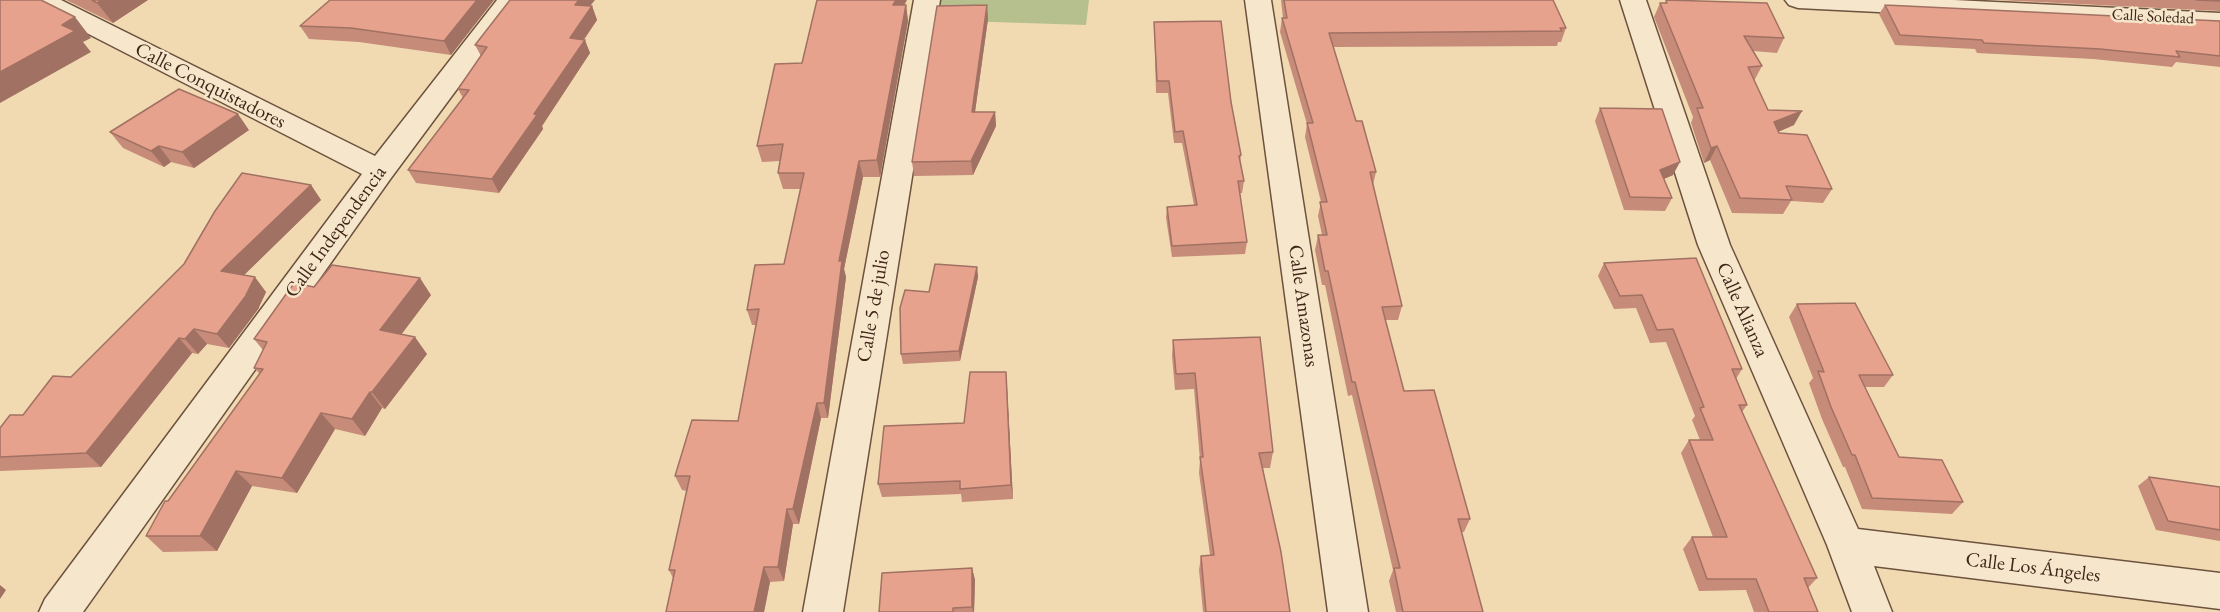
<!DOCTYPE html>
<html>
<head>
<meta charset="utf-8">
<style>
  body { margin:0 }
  canvas { display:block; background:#f1dab1 }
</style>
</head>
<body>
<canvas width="2220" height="612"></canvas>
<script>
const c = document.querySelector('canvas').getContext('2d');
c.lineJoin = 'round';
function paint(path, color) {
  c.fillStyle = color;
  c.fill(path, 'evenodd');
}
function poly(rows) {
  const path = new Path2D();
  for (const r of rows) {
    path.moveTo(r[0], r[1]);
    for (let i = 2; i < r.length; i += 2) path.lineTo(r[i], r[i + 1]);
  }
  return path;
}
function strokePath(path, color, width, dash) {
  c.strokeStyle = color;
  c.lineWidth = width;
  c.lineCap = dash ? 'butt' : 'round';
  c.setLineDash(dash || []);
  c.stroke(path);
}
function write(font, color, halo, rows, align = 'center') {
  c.font = font + ' "EB Garamond",serif';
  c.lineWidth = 5;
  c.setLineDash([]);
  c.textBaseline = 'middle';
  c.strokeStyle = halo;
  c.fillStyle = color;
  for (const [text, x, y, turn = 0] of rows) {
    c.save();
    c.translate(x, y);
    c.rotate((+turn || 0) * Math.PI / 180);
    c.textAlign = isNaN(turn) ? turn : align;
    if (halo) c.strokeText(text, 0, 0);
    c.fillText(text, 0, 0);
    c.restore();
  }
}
paint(poly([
  [937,0,1089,0,1086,25,931,20]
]), '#b6c08e');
const minor = poly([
  [28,0,61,0,375,156,497,0,523,0,391,178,83,612,39,612,45,599,362,174,32,5,28,0],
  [914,0,940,0,843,612,803,612,914,0],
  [1245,0,1271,0,1368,612,1328,612,1245,0],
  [1620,0,1646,0,1730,245,1858,529,2220,573,2220,609,1874,566,1892,612,1852,612,1827,545,1698,245,1620,0],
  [1785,0,1954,0,2220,13,2220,29,1798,8,1789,5,1785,0]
]);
strokePath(minor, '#6c523f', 3);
paint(minor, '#f6e7cc');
paint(poly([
  [66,0,148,0,113,23],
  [494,0,451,55,359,42,309,39,300,26],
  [1281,0,1553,0,1566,28,1561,42,1558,42,1557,46,1333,47,1356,121,1376,172,1373,185,1402,306,1398,320,1385,320,1404,391,1470,519,1464,532,1461,532,1483,612,1396,612,1389,581,1393,570,1352,395,1348,396,1325,285,1322,285,1315,250,1318,235,1322,235,1318,216,1321,202,1305,137,1307,124,1280,32,1282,18,1283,18],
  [1666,0,1784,38,1777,53,1753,51,1762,66,1754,81,1768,110,1794,125,1778,132,1779,133,1832,189,1823,203,1791,201,1783,214,1732,213,1710,160,1704,163,1691,123,1693,117,1654,17,1660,3,1665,3],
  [1998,0,2220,0,2220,11],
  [904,5,906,5,908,21,880,177,863,177,844,269,846,277,828,418,821,418,799,524,793,524,784,581,770,582,764,612,666,612,673,578,669,570,687,491,682,490,675,476,738,421,756,325,752,325,747,310,784,264,801,189,783,189,778,173,780,161,762,162,757,146,802,63],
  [987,5,988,19,975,112,995,112,996,126,973,175,914,176,912,162],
  [1885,5,2220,21,2220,67,2176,62,2172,67,2093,59,1977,53,1975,49,1895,45,1879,14],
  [590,6,592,6,597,20,584,40,590,53,542,126,543,129,499,193,416,183,408,170,463,98,458,89,481,56,475,45],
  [1154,22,1231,102,1241,155,1240,162,1244,181,1242,193,1240,193,1247,242,1245,254,1172,257,1166,218,1167,207,1194,205,1182,143,1174,143,1168,93,1156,93],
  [1600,108,1673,175,1664,179,1672,198,1665,211,1624,210,1595,121],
  [249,130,194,168,171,162,164,167,123,148,110,132],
  [311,185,321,200,243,275,266,292,259,307,259,308,229,348,207,344,198,354,192,353,101,467,0,471,0,428,23,415],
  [1604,263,1742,369,1736,379,1747,405,1742,412,1817,578,1808,588,1818,612,1754,612,1746,590,1699,591,1683,549,1692,537,1713,537,1681,453,1689,440,1700,440,1692,420,1695,416,1666,342,1650,343,1636,308,1614,309,1598,276],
  [977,267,978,277,960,361,903,364,901,354,929,292],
  [314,287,431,295,401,334,427,354,385,409,382,408,365,436,335,429,297,493,252,486,217,551,163,552,146,536,168,501,260,374,254,368,263,350,254,339],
  [1797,304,1893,375,1884,387,1865,387,1899,457,1963,502,1952,514,1862,509,1845,467,1843,467,1822,419,1809,383,1813,378,1789,317],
  [1173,340,1273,452,1270,468,1263,468,1290,612,1203,612,1199,570,1201,556,1210,555,1199,473,1200,460,1194,389,1175,390,1172,356],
  [1006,372,1013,499,962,502,961,494,882,497,878,484,964,423],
  [2149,477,2220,487,2220,541,2156,530,2138,486],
  [972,568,975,580,974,612,879,612]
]), '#c68b79');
paint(poly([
  [101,0,148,0,113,23,97,3],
  [477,0,494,0,451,55,444,41],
  [579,0,595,0,580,18,575,5],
  [896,0,907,0,896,21,893,5],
  [906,5,908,21,880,177,877,160],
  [987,5,988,19,973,126,972,112],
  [592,6,597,20,575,52,570,38],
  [75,17,91,38,83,42,91,52,0,103,0,72,62,25],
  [585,40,590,53,542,126,543,129,499,193,492,179,534,114],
  [1802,111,1794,125,1766,137,1774,122],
  [995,112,996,126,973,175,971,161],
  [238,114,249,130,194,168,182,152],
  [159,146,171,162,164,167,151,151],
  [1717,146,1710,160,1704,163,1711,148],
  [859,161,863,177,844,269,846,277,828,418,824,403,839,261],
  [1680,162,1673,175,1654,183,1660,170],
  [311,185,321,200,233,286,221,271],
  [977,267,978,277,960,361,959,351],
  [255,277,266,292,259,307,259,308,229,348,217,334,246,295],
  [420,278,431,295,392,347,380,330],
  [194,329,207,344,198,354,185,339],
  [415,337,427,354,385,409,372,392],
  [179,338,192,353,101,467,86,453],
  [1006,372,1007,386,1013,499,1011,485],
  [370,392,382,408,365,436,352,419],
  [817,403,821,418,799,524,793,509],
  [321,413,335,429,297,493,282,478],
  [236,471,252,486,217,551,200,536],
  [787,509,793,524,784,581,778,567],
  [764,567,770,582,764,612,754,612],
  [972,568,975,580,974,612,973,612,972,607],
  [0,585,6,590,0,599]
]), '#a17163');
const building = poly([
  [0,0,41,0,75,17,62,25,75,31,0,72,0,0],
  [92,0,101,0,97,3,92,0],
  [330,0,477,0,444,41,351,28,300,26,330,0],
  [510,0,579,0,575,5,592,6,570,38,585,40,534,114,537,115,492,179,408,170,469,90,458,89,487,47,475,45,510,0],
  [817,0,896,0,893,5,906,5,877,160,859,161,839,261,842,261,824,403,817,403,793,509,787,509,778,567,764,567,754,612,666,612,675,570,669,570,690,476,675,476,692,420,738,421,759,309,747,310,755,265,784,264,804,173,778,173,783,144,757,146,775,64,802,63,817,0],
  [1284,0,1553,0,1566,28,1560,28,1562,31,1329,33,1356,121,1362,121,1376,172,1370,172,1402,306,1382,307,1404,391,1434,390,1470,519,1458,519,1483,612,1403,612,1394,568,1400,568,1355,382,1352,382,1328,271,1325,271,1318,235,1327,235,1320,202,1327,202,1307,123,1313,123,1282,18,1287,18,1284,0],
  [1666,0,1767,3,1784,38,1744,36,1762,66,1748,67,1768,110,1802,111,1774,122,1779,133,1807,135,1832,189,1786,186,1792,200,1740,198,1717,146,1711,148,1697,108,1703,108,1660,3,1667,3,1666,0],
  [2196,0,2220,0,2220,1,2196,0],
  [987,5,972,112,995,112,971,161,912,162,937,6,987,5],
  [1885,5,2220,21,2220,56,2176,51,2180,57,2100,49,1984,43,1982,40,1900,35,1885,5],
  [1221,21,1231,102,1241,155,1239,156,1244,181,1238,181,1247,242,1172,246,1167,207,1197,205,1183,131,1175,132,1169,81,1157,81,1154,22,1221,21],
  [179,89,238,114,182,152,159,146,151,151,110,132,179,89],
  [1600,108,1662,109,1680,162,1660,170,1672,198,1630,197,1600,108],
  [242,173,311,185,221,271,255,277,246,295,248,293,217,334,194,329,185,339,179,338,86,453,0,457,0,428,10,415,23,415,53,376,71,377,184,264,215,211,242,173],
  [1696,258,1742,369,1732,369,1747,405,1739,405,1817,578,1804,578,1818,612,1769,612,1756,579,1707,579,1692,537,1727,537,1689,440,1713,440,1700,408,1704,407,1673,329,1657,330,1642,295,1620,296,1604,263,1696,258],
  [935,264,977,267,959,351,901,354,900,308,905,290,929,292,935,264],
  [332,265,420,278,380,330,415,337,372,392,370,392,352,419,321,413,282,478,236,471,200,536,146,536,165,501,168,501,263,369,254,368,267,342,254,339,294,283,314,287,332,265],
  [1855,303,1893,375,1859,375,1899,457,1942,460,1963,502,1872,498,1855,455,1852,455,1831,407,1818,371,1824,372,1797,304,1855,303],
  [1260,337,1273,452,1259,453,1281,552,1290,612,1206,612,1201,556,1214,555,1200,457,1203,457,1195,373,1176,374,1173,340,1260,337],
  [970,372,1006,372,1011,485,960,489,960,481,878,484,884,426,964,423,970,372],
  [2149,477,2220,487,2220,530,2168,521,2149,477],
  [972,568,972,607,953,608,953,612,879,612,882,573,972,568]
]);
paint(building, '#e6a28d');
strokePath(building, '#a17163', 1.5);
write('16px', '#402519', '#f6e7cc', [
  ["Calle Soledad",2153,17,3]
]);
write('20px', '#402519', '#f6e7cc', [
  ["Calle Conquistadores",210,86,27],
  ["Calle Independencia",336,232,-54],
  ["Calle 5 de julio",874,306,-80],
  ["Calle Amazonas",1303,306,82],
  ["Calle Alianza",1742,310,66],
  ["Calle Los Ángeles",2033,568,7]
]);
</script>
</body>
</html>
